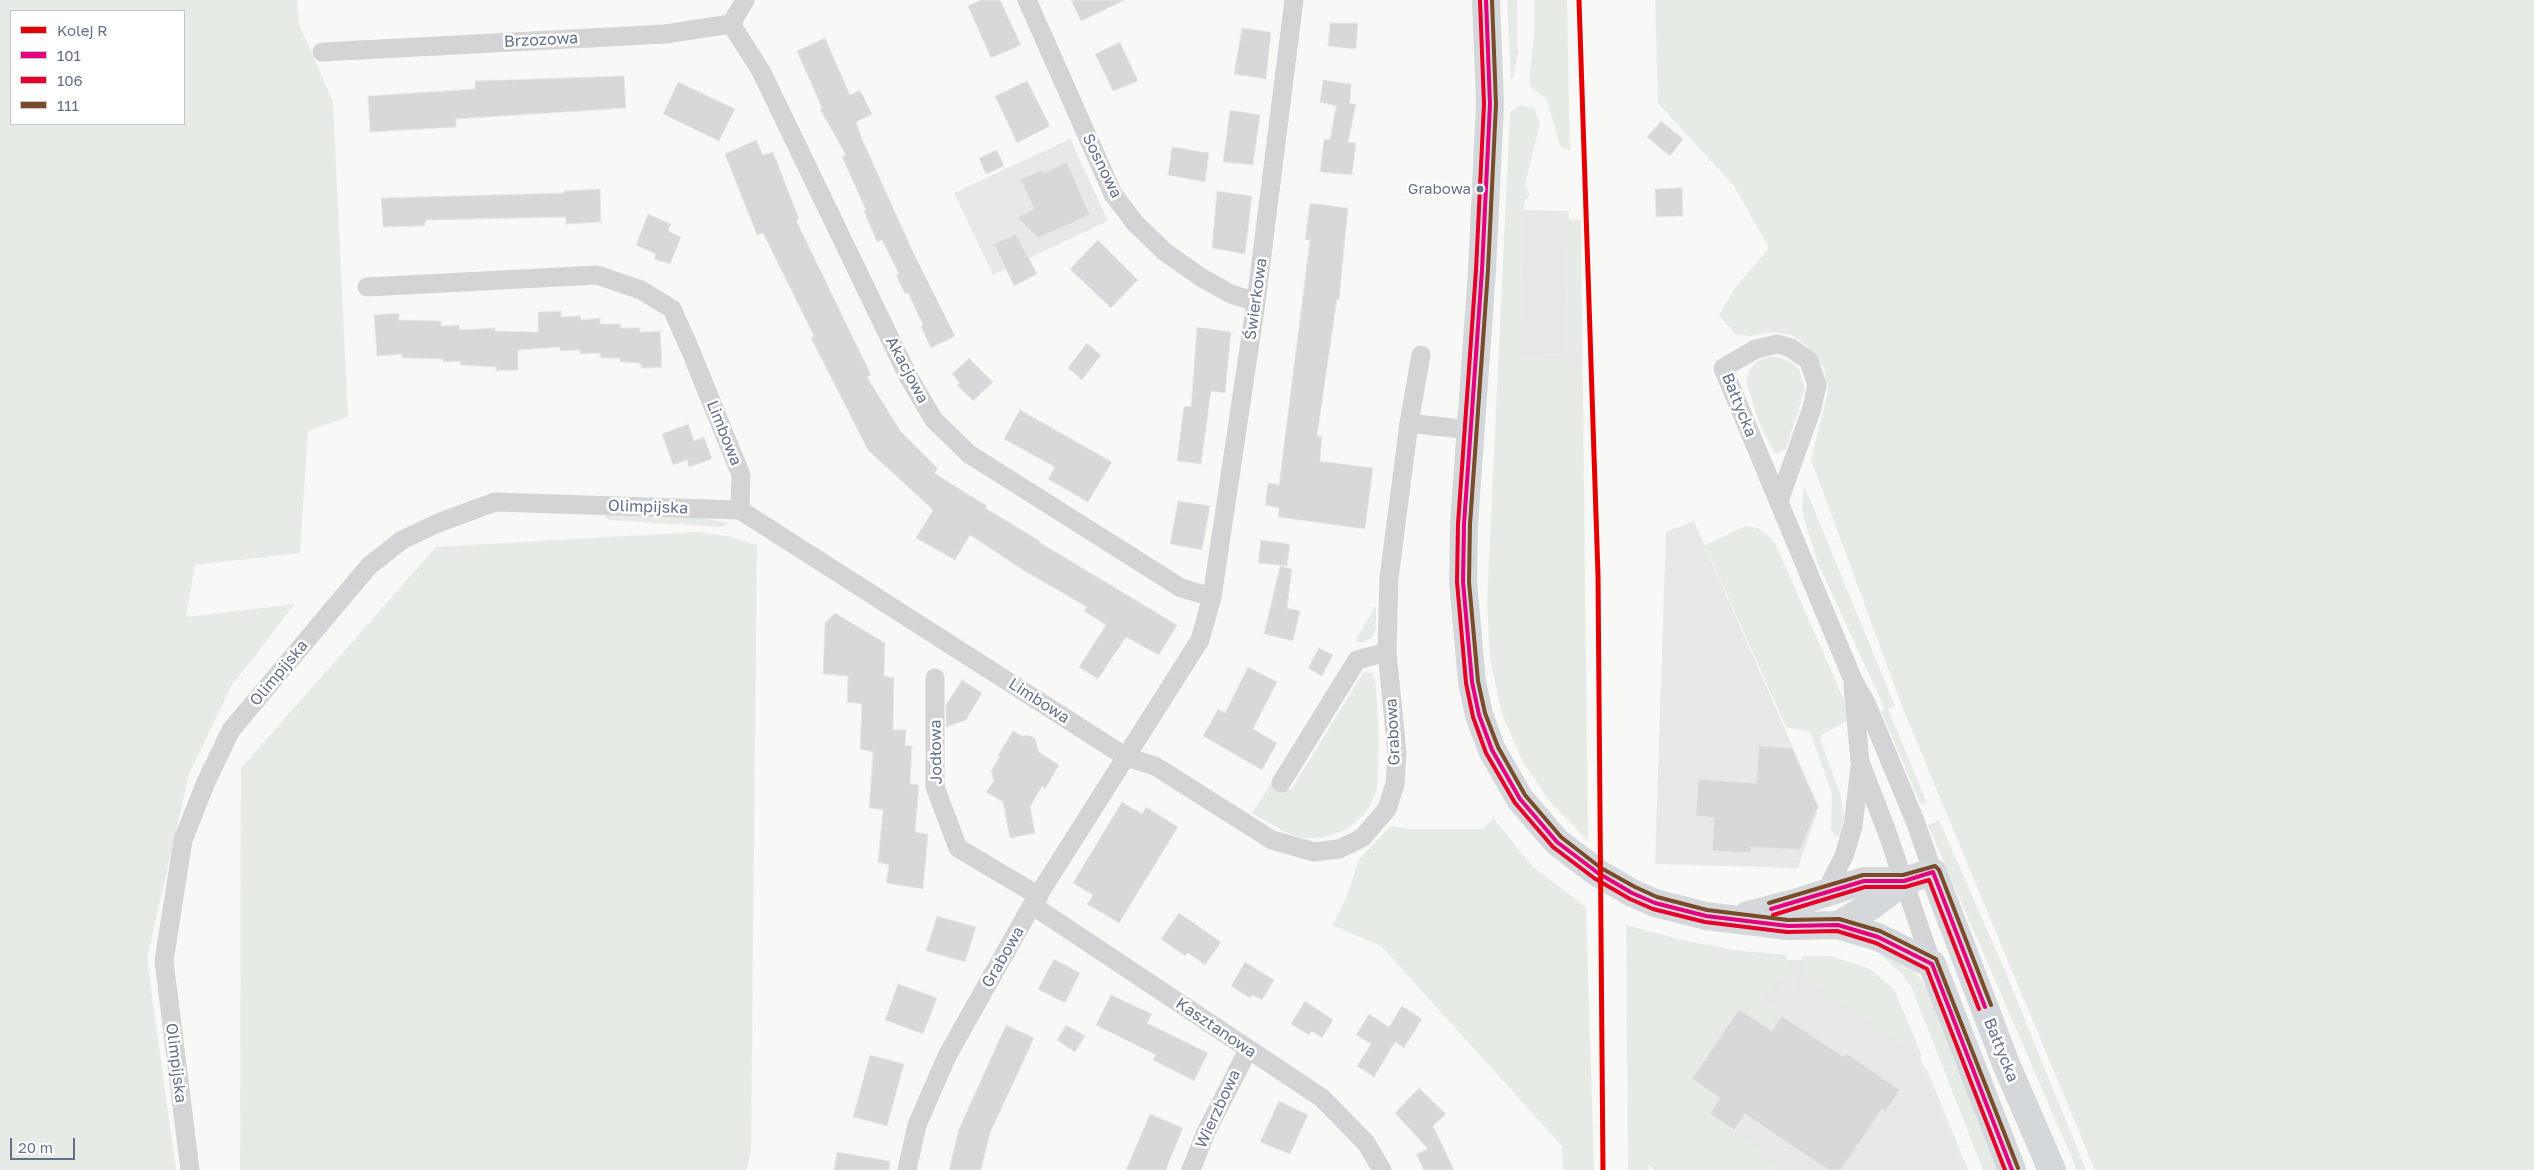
<!DOCTYPE html>
<html>
<head>
<meta charset="utf-8">
<style>
  body { margin:0 }
  #map { position:relative; width:2534px; height:1170px; overflow:hidden; background:#f8f8f7; font-family:"Golos Text",sans-serif }
  canvas { display:block }
  .legend { position:absolute; left:10px; top:10px; width:175px; height:115px; box-sizing:border-box; background:#fff; border:1px solid #c1c6d0; margin:0; padding:6px 9px; list-style:none; font-size:15px; color:#65708a }
  .legend li { display:flex; align-items:center; gap:10px; height:25px }
  .legend b { width:25px; border:1px solid #c1c6d0 }
  .scale { position:absolute; left:10px; top:1138px; width:65px; height:22px; box-sizing:border-box; border:2px solid #65708a; border-top:0; padding-left:6px; font-size:15px; line-height:18px; white-space:nowrap; color:#65708a; -webkit-text-stroke:4px #fff; paint-order:stroke }
</style>
</head>
<body>
<div id="map">
<canvas width="2534" height="1170"></canvas>
<ul class="legend">
<li><b style="height:6px;background:#e50000"></b>Kolej R</li>
<li><b style="height:6px;background:#e5007d"></b>101</li>
<li><b style="height:6px;background:#e4002b"></b>106</li>
<li><b style="height:6px;background:#7a4b2a"></b>111</li>
</ul>
<div class="scale">20 m</div>
</div>
<script>
const c = document.querySelector('canvas').getContext('2d');
c.lineJoin = 'round';
function paint(path, color) {
  c.fillStyle = color;
  c.fill(path, 'evenodd');
}
function poly(rows) {
  const path = new Path2D();
  for (const r of rows) {
    path.moveTo(r[0], r[1]);
    for (let i = 2; i < r.length; i += 2) path.lineTo(r[i], r[i + 1]);
  }
  return path;
}
function strokePath(path, color, width, dash) {
  c.strokeStyle = color;
  c.lineWidth = width;
  c.lineCap = dash ? 'butt' : 'round';
  c.setLineDash(dash || []);
  c.stroke(path);
}
function write(font, color, halo, rows, align = 'center') {
  c.font = font + ' "Golos Text",sans-serif';
  c.lineWidth = 5;
  c.setLineDash([]);
  c.textBaseline = 'middle';
  c.strokeStyle = halo;
  c.fillStyle = color;
  for (const [text, x, y, turn = 0] of rows) {
    c.save();
    c.translate(x, y);
    c.rotate((+turn || 0) * Math.PI / 180);
    c.textAlign = isNaN(turn) ? turn : align;
    if (halo) c.strokeText(text, 0, 0);
    c.fillText(text, 0, 0);
    c.restore();
  }
}
paint(poly([
  [1070,139,1108,221,993,275,954,193],
  [1523,210,1569,211,1565,360,1519,359],
  [1694,521,1819,807,1798,868,1655,864,1666,532],
  [1770,960,1811,960,1905,1020,1965,1170,1653,1170,1652,1137]
]), '#e8e8e9');
paint(poly([
  [0,0,297,0,299,24,333,102,348,417,308,431,300,553,195,565,186,617,295,604,232,685,189,774,147,959,176,1170,0,1170],
  [11,11,184,11,184,124,11,124],
  [1507,0,1517,0,1518,53,1513,78,1511,79],
  [1534,0,1567,0,1570,150,1563,149,1560,145,1546,98,1531,88,1529,81,1534,35],
  [1655,0,2534,0,2534,1170,2095,1170,1903,709,1811,459,1828,392,1824,368,1808,347,1792,335,1771,332,1750,336,1735,334,1719,315,1735,288,1769,248,1734,186,1658,103],
  [1520,105,1534,108,1540,123,1525,185,1530,195,1525,201,1523,210,1520,358,1565,360,1568,219,1581,220,1588,841,1551,803,1523,762,1502,714,1490,659,1487,602,1510,112],
  [1767,357,1777,357,1792,363,1799,369,1805,389,1786,449,1777,454,1773,451,1759,423,1746,381,1749,370,1758,361],
  [1804,485,1895,706,1888,709,1927,803,1921,805,1881,711,1885,709,1817,561,1802,511],
  [604,514,688,515,728,523,723,527,609,520,605,517],
  [1746,526,1757,528,1765,533,1775,543,1852,718,1823,734,1820,739,1841,796,1844,816,1841,838,1834,836,1831,828,1832,793,1810,732,1786,727,1705,545],
  [697,532,727,536,757,545,751,1152,746,1170,240,1170,241,768,436,547],
  [1376,605,1376,627,1373,637,1362,643,1355,641],
  [1368,672,1373,674,1376,686,1379,745,1377,791,1366,812,1348,829,1325,837,1315,838,1302,838,1285,832,1252,813,1273,780,1291,790,1363,673],
  [1493,818,1533,867,1586,907,1594,1170,1563,1170,1562,1146,1381,946,1332,925,1346,899,1359,859,1391,826,1408,829,1483,829],
  [1939,820,2003,966,2086,1170,2077,1170,1928,825],
  [1626,925,1682,940,1734,950,1786,955,1796,986,1789,995,1780,989,1784,983,1778,980,1760,1006,1765,1009,1770,1002,1779,1008,1766,1028,1739,1010,1692,1079,1720,1098,1710,1114,1761,1148,1757,1155,1780,1170,1657,1170,1648,1165,1648,1170,1628,1170],
  [1886,949,1913,968,1930,993,2002,1170,1983,1170,1911,986,1901,973,1882,956],
  [1801,956,1830,956,1870,969,1894,989,1922,1056,1916,1058,1918,1054,1809,981],
  [1927,1069,1968,1170,1957,1170,1962,1167,1924,1070]
]), '#e6ece5');
const building = poly([
  [981,0,1000,0,1021,45,991,58,968,6,981,0],
  [1071,0,1125,0,1081,21,1071,0],
  [1330,23,1358,23,1356,49,1328,46,1330,23],
  [1242,28,1271,32,1266,79,1234,74,1242,28],
  [825,38,850,95,860,90,872,114,856,122,862,139,913,252,955,336,931,348,921,327,923,325,908,293,905,294,896,275,899,274,882,240,877,242,864,211,866,210,842,157,846,155,820,109,822,108,797,51,825,38],
  [1120,42,1138,81,1113,91,1095,54,1120,42],
  [624,76,626,108,456,119,456,127,370,132,368,96,475,89,475,81,624,76],
  [1323,80,1351,84,1350,103,1356,104,1348,142,1356,143,1352,175,1320,172,1324,139,1330,140,1336,106,1320,102,1323,80],
  [1027,81,1050,126,1017,143,995,96,1027,81],
  [678,82,735,109,719,141,663,114,678,82],
  [1230,110,1260,115,1253,165,1223,162,1230,110],
  [1661,121,1683,139,1670,156,1647,137,1661,121],
  [756,140,763,155,773,152,799,219,796,220,871,375,867,377,901,432,938,469,934,473,987,506,985,508,1040,541,1039,542,1177,625,1159,655,1126,637,1098,679,1079,667,1106,625,1084,611,1087,607,1023,570,970,535,955,560,916,538,933,510,868,450,811,338,814,336,763,233,757,235,725,154,756,140],
  [1172,147,1209,153,1205,182,1168,175,1172,147],
  [997,150,1004,166,986,174,979,158,997,150],
  [1067,162,1090,215,1038,238,1017,217,1034,209,1020,179,1042,170,1043,173,1067,162],
  [1682,188,1683,216,1656,217,1655,189,1682,188],
  [600,189,601,222,566,224,566,217,426,220,424,226,383,227,381,198,564,193,564,191,600,189],
  [1217,191,1252,196,1245,254,1212,248,1217,191],
  [1310,203,1348,208,1339,300,1337,299,1317,436,1322,436,1320,461,1373,468,1365,529,1278,517,1279,508,1265,505,1268,483,1279,485,1310,240,1305,240,1310,203],
  [648,214,671,224,668,231,681,237,670,264,654,259,656,254,636,245,648,214],
  [1016,234,1037,274,1014,286,994,244,1016,234],
  [1098,240,1138,280,1111,308,1070,269,1098,240],
  [561,311,561,317,580,316,581,320,600,318,600,324,621,324,620,328,640,328,640,332,660,331,662,367,642,368,640,363,620,362,620,358,600,358,600,353,580,354,580,350,560,351,560,347,518,350,518,370,496,371,496,367,460,365,461,361,443,362,443,359,402,358,402,354,377,356,374,315,399,313,399,320,441,321,441,326,459,325,459,330,495,328,495,331,538,332,538,312,561,311],
  [1197,327,1231,332,1225,393,1211,391,1201,464,1177,461,1184,406,1191,407,1197,327],
  [1087,343,1101,355,1082,380,1068,368,1087,343],
  [969,358,993,382,973,401,957,385,960,383,952,374,969,358],
  [1020,410,1112,462,1088,502,1048,479,1055,467,1004,439,1020,410],
  [688,424,694,441,704,437,712,459,689,467,687,460,673,465,662,434,688,424],
  [1178,501,1210,506,1202,550,1170,544,1178,501],
  [1261,540,1290,544,1287,566,1258,563,1261,540],
  [1280,566,1292,569,1287,608,1300,611,1293,641,1264,634,1280,566],
  [835,613,885,643,884,676,894,678,893,730,906,730,905,745,912,746,910,784,919,785,915,832,928,834,923,889,886,883,889,865,878,862,883,810,869,808,873,752,860,749,862,704,847,702,848,676,823,674,825,623,835,613],
  [1319,648,1333,655,1322,676,1308,668,1319,648],
  [1248,667,1277,682,1253,729,1277,743,1262,770,1203,736,1218,709,1225,713,1248,667],
  [962,680,982,693,966,720,946,727,946,705,962,680],
  [1013,731,1022,736,1029,735,1035,739,1039,752,1059,765,1045,789,1042,786,1030,807,1035,833,1010,838,1003,802,986,792,994,781,991,771,1000,756,998,755,1013,731],
  [1759,746,1792,748,1818,807,1800,850,1751,847,1751,853,1712,851,1714,818,1696,816,1698,779,1756,783,1759,746],
  [1122,802,1142,814,1146,807,1178,827,1119,923,1087,904,1093,895,1073,883,1122,802],
  [1179,913,1221,942,1205,965,1188,953,1185,956,1161,939,1179,913],
  [937,916,976,927,965,962,926,951,937,916],
  [1054,959,1080,973,1065,1003,1038,989,1054,959],
  [1245,962,1274,980,1262,1000,1252,995,1250,998,1231,986,1245,962],
  [898,984,937,998,923,1034,885,1020,898,984],
  [1111,995,1152,1014,1147,1023,1208,1053,1194,1081,1153,1060,1156,1055,1096,1025,1111,995],
  [1305,1001,1333,1020,1322,1038,1312,1031,1309,1035,1291,1024,1305,1001],
  [1402,1006,1422,1019,1404,1048,1395,1042,1374,1077,1357,1066,1371,1044,1356,1035,1369,1014,1389,1027,1402,1006],
  [1739,1009,1772,1031,1782,1016,1844,1057,1846,1053,1900,1090,1885,1112,1882,1109,1841,1170,1828,1170,1745,1114,1734,1130,1710,1114,1720,1098,1692,1079,1739,1009],
  [1006,1025,1034,1038,990,1133,981,1170,949,1170,959,1129,1006,1025],
  [1066,1025,1085,1036,1075,1052,1057,1040,1066,1025],
  [870,1055,904,1064,887,1126,853,1117,870,1055],
  [1419,1088,1446,1114,1433,1126,1454,1170,1424,1170,1416,1154,1428,1149,1395,1113,1419,1088],
  [1279,1101,1308,1115,1290,1154,1260,1142,1279,1101],
  [1150,1114,1183,1128,1168,1164,1166,1170,1126,1170,1150,1114],
  [837,1152,890,1161,889,1170,834,1170,837,1152]
]);
paint(building, '#d7d8d9');
strokePath(building, '#e8e8e7', 1);
strokePath(poly([
  [1027,0,1113,194,1135,223,1165,252,1202,278,1231,294,1256,302],
  [731,24,761,71,909,378,934,420,969,454,1181,588,1212,597],
  [322,52,665,34,731,24,745,0],
  [367,287,597,275,641,290,672,309,689,347,741,475,740,510],
  [1409,423,1421,355],
  [1779,501,1812,408,1817,385,1809,361,1791,348,1778,344,1756,349,1723,368,1853,680,1866,703,1915,821,1933,872],
  [740,510,1126,757,1155,766,1272,840,1314,852,1339,849,1362,838,1387,809,1395,784,1397,753,1387,652,1389,578,1409,423,1470,430],
  [935,678,935,787,958,848,1039,896],
  [1853,686,1860,762,1887,832,1932,964],
  [1281,783,1357,660,1387,652],
  [1825,893,1844,856,1853,826,1860,766],
  [1032,905,1322,1098,1366,1143,1382,1170],
  [190,1170,164,961,183,840,206,782,231,730,369,566,402,540,438,523,495,502,740,510],
  [907,1170,917,1125,947,1056,1032,905,1200,640,1212,597,1256,302,1294,0],
  [1191,1170,1206,1132,1248,1050]
]), '#d4d4d6', 19);
strokePath(poly([
  [1486,0,1490,104,1482,270,1464,524,1463,582,1472,682,1479,715,1492,750,1520,799,1557,842,1598,873,1632,893,1655,903,1706,916,1788,926,1838,925,1878,937,1932,964,2012,1170],
  [1748,915,1794,903,1864,881,1904,881,1933,872,2006,1064,2052,1170],
  [1838,925,1871,906,1904,881]
]), '#d5d8db', 28);
strokePath(poly([
  [1486,0,1490,104,1482,270,1464,524,1463,582,1472,682,1479,715,1492,750,1520,799,1557,842,1598,873,1632,893,1655,903,1706,916,1788,926,1838,925,1878,937,1932,964,2012,1170],
  [1771,909,1864,881,1904,881,1933,872,1985,1007]
]), '#e5007d', 4);
strokePath(poly([
  [1480,0,1484,104,1476,270,1458,524,1457,582,1466,683,1473,717,1486,753,1515,803,1553,847,1594,878,1630,899,1653,909,1705,922,1787,932,1837,931,1876,943,1927,969,2005,1170],
  [1773,915,1865,887,1905,887,1929,880,1979,1009]
]), '#e4002b', 4);
strokePath(poly([
  [1492,0,1496,104,1488,270,1470,524,1469,582,1478,681,1485,713,1498,747,1525,795,1561,837,1601,868,1635,887,1657,897,1707,910,1788,920,1839,919,1880,931,1936,959,2018,1168],
  [1769,903,1863,875,1903,875,1935,866,1939,870,1991,1005]
]), '#7a4b2a', 4);
strokePath(poly([
  [1579,0,1598,575,1603,1170]
]), '#e50000', 5);
for (const [x, y, r, color] of [
  [1480,189,4.5,"#65708a"]
]) {
  const dot = new Path2D();
  dot.arc(x, y, r, 0, 2 * Math.PI);
  c.fillStyle = color;
  c.fill(dot);
  strokePath(dot, '#fff', 2);
}
write('15px', '#65708a', '#fff', [
  ["Grabowa",1471,189]
], 'right');
write('16px', '#65708a', '#fff', [
  ["Brzozowa",541,40,-3],
  ["Sosnowa",1102,166,64],
  ["Świerkowa",1256,299,-82],
  ["Akacjowa",907,370,62],
  ["Bałtycka",1739,405,68],
  ["Limbowa",724,433,68],
  ["Olimpijska",648,507,2],
  ["Olimpijska",279,673,-50],
  ["Limbowa",1039,701,33],
  ["Grabowa",1393,732,-93],
  ["Jodłowa",936,752,-91],
  ["Grabowa",1003,957,-60],
  ["Kasztanowa",1216,1028,34],
  ["Bałtycka",2001,1050,68],
  ["Olimpijska",176,1063,83],
  ["Wierzbowa",1218,1109,-65]
]);
</script>
</body>
</html>
